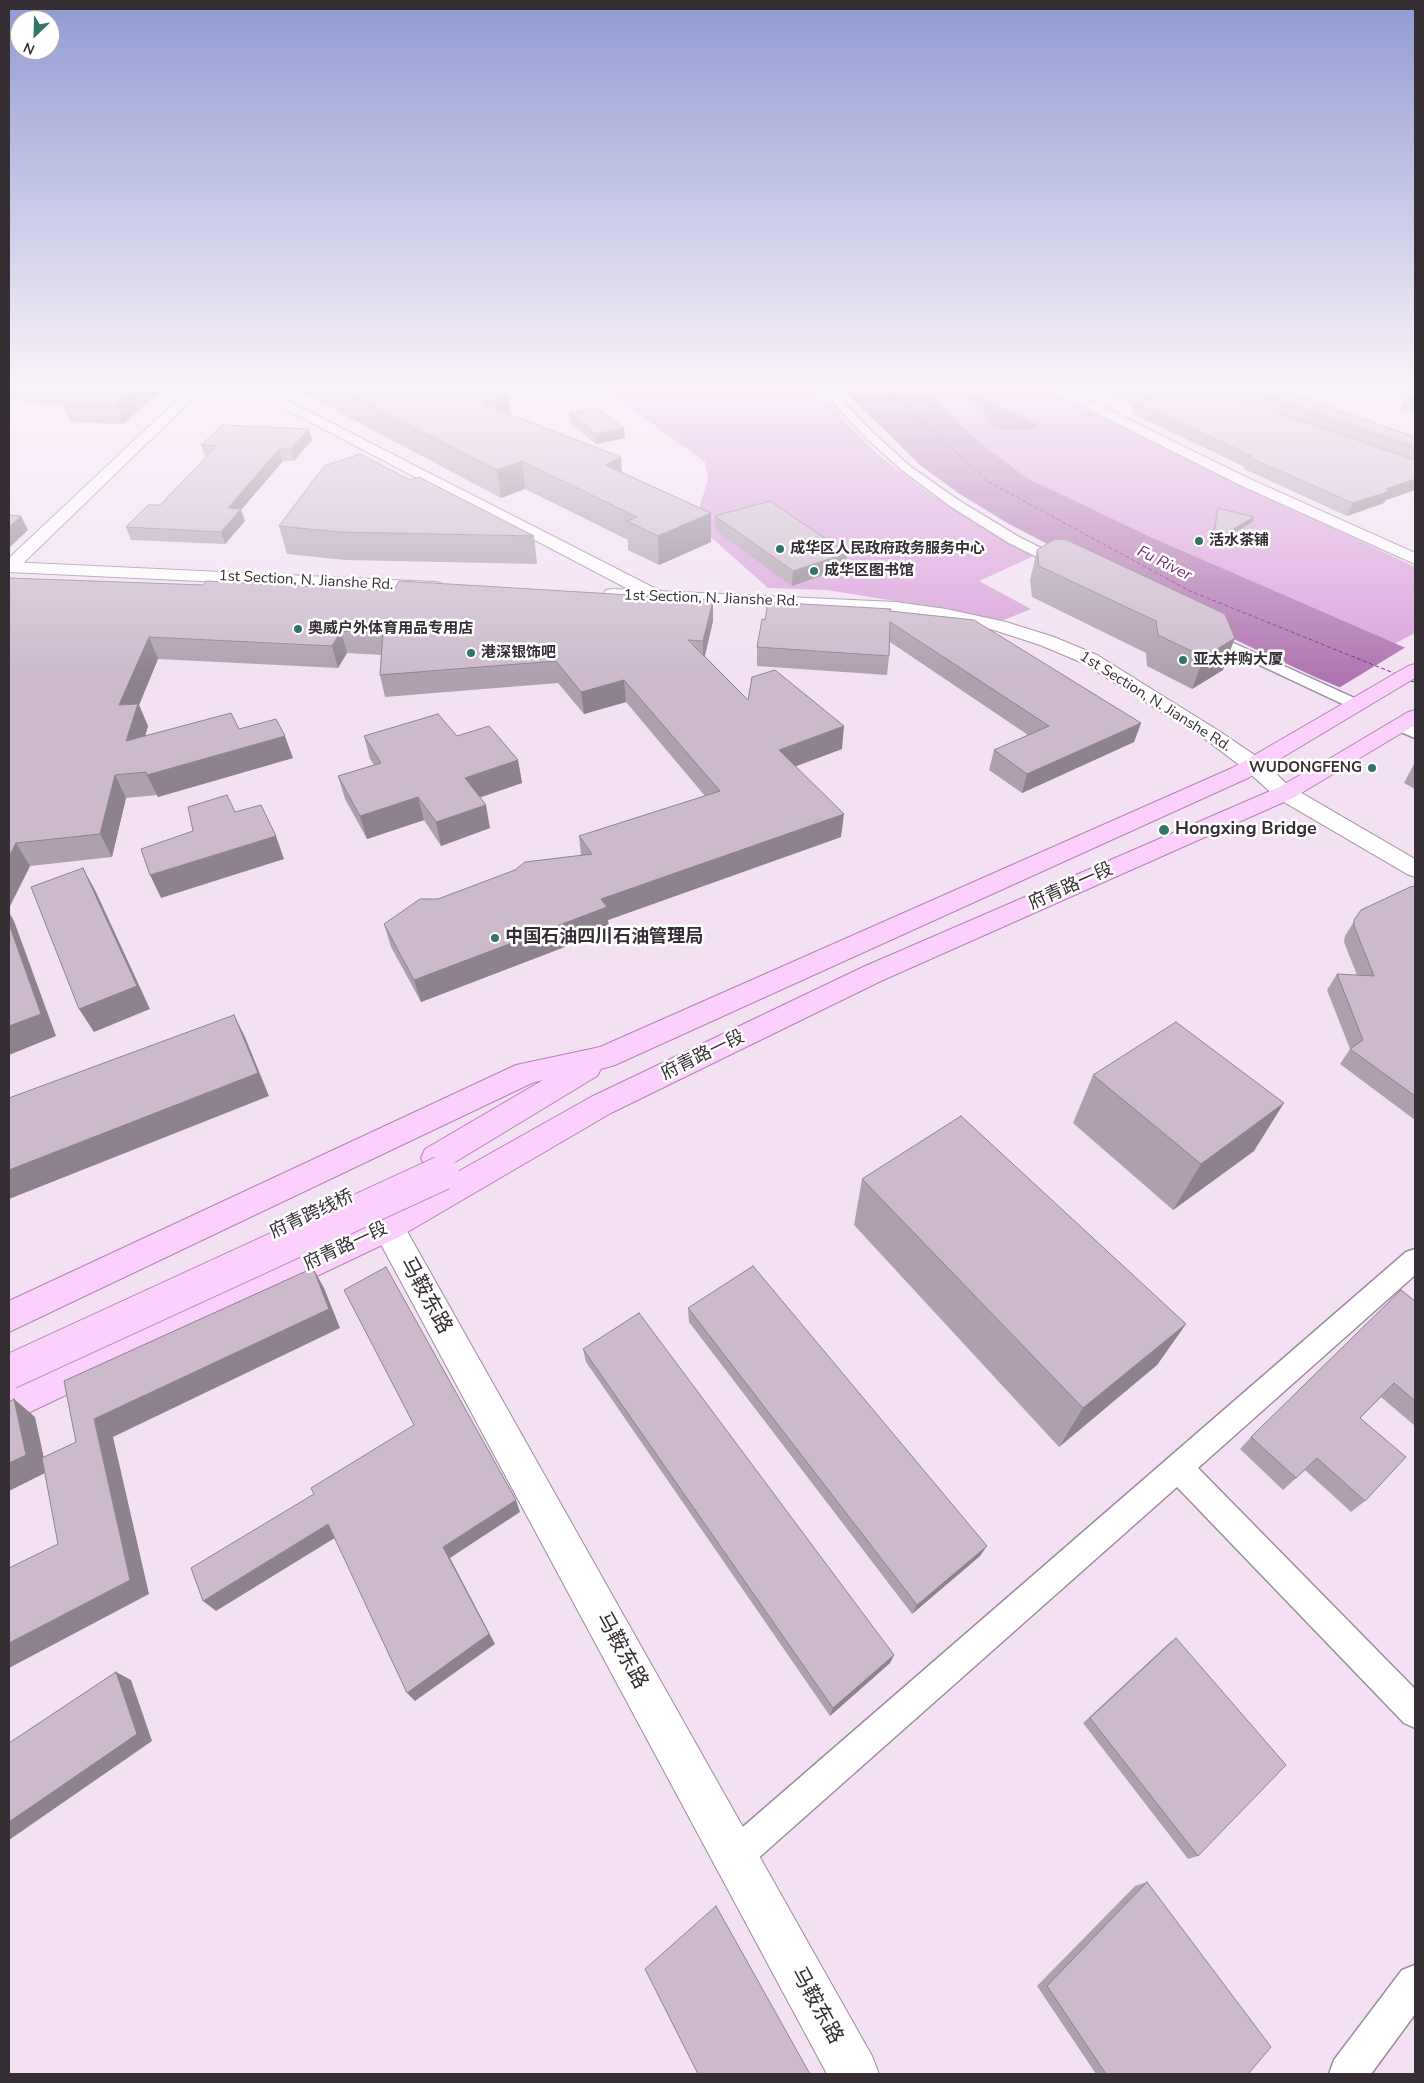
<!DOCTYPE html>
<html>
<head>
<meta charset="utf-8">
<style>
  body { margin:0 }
  #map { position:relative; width:1424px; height:2083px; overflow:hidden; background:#f3e1f3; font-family:"Nunito Sans",sans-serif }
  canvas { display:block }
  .frame { position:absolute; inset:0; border:10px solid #352e35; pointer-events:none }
  .north { position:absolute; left:10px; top:10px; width:50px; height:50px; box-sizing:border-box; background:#fff; border:1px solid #aeabae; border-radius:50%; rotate:204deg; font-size:14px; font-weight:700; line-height:20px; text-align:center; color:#352e35 }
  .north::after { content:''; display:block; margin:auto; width:18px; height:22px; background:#337566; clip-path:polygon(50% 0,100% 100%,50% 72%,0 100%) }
</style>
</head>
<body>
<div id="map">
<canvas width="1424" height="2083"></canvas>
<div class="frame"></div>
<div class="north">N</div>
</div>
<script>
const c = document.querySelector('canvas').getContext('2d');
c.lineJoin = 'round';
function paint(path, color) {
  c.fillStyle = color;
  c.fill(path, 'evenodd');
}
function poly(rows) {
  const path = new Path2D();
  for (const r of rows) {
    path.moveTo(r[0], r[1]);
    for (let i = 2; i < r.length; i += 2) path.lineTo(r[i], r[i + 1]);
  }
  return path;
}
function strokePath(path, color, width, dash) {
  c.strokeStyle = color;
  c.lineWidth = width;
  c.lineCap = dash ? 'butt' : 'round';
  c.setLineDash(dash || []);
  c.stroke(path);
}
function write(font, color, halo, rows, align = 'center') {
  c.font = font + ' "Nunito Sans","Noto Sans SC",sans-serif';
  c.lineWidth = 5;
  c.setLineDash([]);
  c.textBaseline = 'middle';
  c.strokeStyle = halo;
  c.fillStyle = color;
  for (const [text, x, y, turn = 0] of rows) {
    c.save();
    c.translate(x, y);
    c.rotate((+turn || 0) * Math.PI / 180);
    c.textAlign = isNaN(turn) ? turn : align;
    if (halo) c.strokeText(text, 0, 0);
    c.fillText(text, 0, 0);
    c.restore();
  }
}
paint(poly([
  [599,385,810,385,876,453,930,494,1034,556,979,581,1031,609,1001,621,907,603,827,590,768,588,695,523,708,479,705,462],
  [919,385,1034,385,1415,567,1415,633,1394,644,1155,539,1027,478,978,441]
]), '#d9a1db');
paint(poly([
  [839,385,919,385,978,441,1027,478,1155,539,1415,652,1415,719,1315,677,1195,621,1009,524,958,493,920,465],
  [952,385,971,385,975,388,971,393,1038,425,1037,428,1012,431,994,427,988,423,986,413,959,394]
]), '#af75b1');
paint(poly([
  [1406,647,1415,651,1415,721,1337,689]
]), '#f3e1f3');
strokePath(poly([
  [883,385,987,481,1190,591,1396,674],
  [1411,681,1415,682]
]), '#742d78', 1, [4, 2.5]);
const pedestrian = poly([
  [817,385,828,385,873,433,911,467,958,500,1019,537,1067,561,1069,564,1067,567,1057,567,1009,543,950,506,903,471,865,437,817,385],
  [1207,631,1361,701,1363,704,1361,707,1355,709,1349,707,1202,638,1200,635,1202,632,1207,631],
  [1400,721,1415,727,1415,738,1394,729,1392,726,1394,723,1400,721],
  [1415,1249,1415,1275,1198,1468,1415,1689,1415,1728,1404,1723,1177,1487,746,1869,734,1874,722,1869,717,1857,722,1845,1406,1252,1415,1249],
  [1415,1965,1415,2014,1371,2074,1329,2074,1334,2060,1402,1970,1415,1965]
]);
const minor = poly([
  [240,385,257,385,664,593,668,605,665,609,659,610,653,609,649,600,240,385],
  [1285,786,1293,788,1415,859,1415,877,1407,874,1277,798,1274,793,1277,788,1285,786],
  [388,1213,399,1217,872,2056,879,2074,827,2074,377,1237,372,1227,377,1217,388,1213]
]);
const tertiary = poly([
  [193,385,207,385,15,571,9,572,9,558,193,385],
  [1041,385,1058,385,1250,479,1415,553,1415,564,1240,485,1041,385]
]);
const secondary = poly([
  [9,562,434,582,440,583,443,587,440,591,434,592,9,572,9,562],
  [612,589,896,602,946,609,1006,622,1054,637,1097,655,1219,731,1262,760,1296,793,1293,798,1285,800,1277,798,1246,770,1205,739,1083,663,1040,645,994,630,946,619,896,612,606,598,603,594,606,590,612,589]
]);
const primary = poly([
  [1415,664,1415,678,1248,778,615,1065,601,1069,597,1076,447,1167,436,1170,425,1167,421,1158,425,1149,543,1080,532,1083,9,1332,9,1301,516,1065,600,1047,1232,768,1408,666,1415,664],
  [1415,710,1415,725,1293,798,881,981,611,1113,399,1237,9,1422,9,1387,377,1217,591,1097,863,967,1277,788,1329,759,1408,712,1415,710]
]);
strokePath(pedestrian, '#9c8c9d', 3);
strokePath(minor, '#9c8c9d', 2);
strokePath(tertiary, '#9c8c9d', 2);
strokePath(secondary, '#9c8c9d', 2);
strokePath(primary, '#b482b5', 2);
paint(pedestrian, '#fff');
paint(minor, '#fff');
paint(tertiary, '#fff');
paint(secondary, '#fff');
paint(primary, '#fbd0fc');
const primaryBridge = poly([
  [9,1372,442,1173]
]);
strokePath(primaryBridge, '#b482b5', 36, []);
strokePath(primaryBridge, '#fbd0fc', 34);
paint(poly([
  [9,385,179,385,174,390,163,389,123,424,70,422,63,403,9,401],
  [288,385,483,385,508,394,510,414,621,457,622,472,711,513,711,542,659,565,628,550,628,540,525,489,501,498],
  [683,385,734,385,734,390,703,393,690,392],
  [1087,385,1195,385,1282,415,1198,385,1266,385,1415,437,1415,490,1386,500,1384,503,1347,516,1244,469,1245,467,1131,413,1133,404],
  [1376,385,1415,385,1415,391,1403,395],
  [1415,393,1415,413,1401,408,1406,397],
  [569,413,624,428,625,438,596,444,570,423],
  [309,429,312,440,294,461,283,461,241,510,245,521,225,544,131,540,126,527,160,505,206,457,205,457,201,445],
  [410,480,534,536,537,564,345,560,287,554,279,526],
  [1218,508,1252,522,1210,547,1216,514],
  [715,516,846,567,792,586,715,530],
  [1055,539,1223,670,1192,689,1147,666,1146,653,1032,597,1030,580,1037,550],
  [9,578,203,585,713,600,713,621,705,656,748,700,842,749,795,766,841,837,608,920,609,930,421,1002,391,947,384,924,438,899,581,855,579,836,705,796,626,702,584,714,558,683,385,697,380,675,381,655,347,653,338,668,158,659,139,705,148,726,145,736,239,729,293,758,158,797,157,795,126,798,112,857,30,866,9,908],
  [890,611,1141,723,1134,742,1022,793,989,770,994,750,1028,735,890,642,889,656,887,675,757,666,757,647],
  [364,736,457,736,518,760,522,783,480,797,490,828,441,846,424,820,367,839,345,799,338,776,374,765,370,759],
  [1415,762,1415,789,1404,783],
  [1415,886,1415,1120,1340,1064,1350,1049,1327,990,1337,974,1357,975,1344,942,1345,936,1361,910],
  [1093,1075,1254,1151,1173,1210,1073,1123],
  [862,1179,1186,1324,1157,1365,1059,1447,854,1225],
  [1415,1301,1415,1426,1381,1397,1360,1418,1365,1501,1351,1512,1305,1470,1283,1490,1240,1449,1251,1437],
  [688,1308,980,1556,912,1614,689,1322],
  [583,1349,894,1655,890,1663,830,1716,586,1362],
  [1176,1638,1198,1856,1188,1859,1083,1723,1168,1644],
  [1147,1882,1248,2074,1096,2074,1037,1986,1135,1886]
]), '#afa0af');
paint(poly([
  [139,385,162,385,163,389,123,424,116,405],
  [173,385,179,385,174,390],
  [515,385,534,385,516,389],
  [702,385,734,385,734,390,703,393],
  [1408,385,1415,385,1415,391,1403,395],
  [508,394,511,420,483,404],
  [624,428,625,438,596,444,596,434],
  [309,429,312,440,294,461,291,449],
  [279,449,283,461,241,510,245,521,225,544,221,532,228,508],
  [621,457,622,485,605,465],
  [522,461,525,489,501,498,497,470],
  [1415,479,1415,490,1386,500,1384,503,1347,516,1353,503,1386,489],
  [711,513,711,542,659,565,658,536],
  [21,516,28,530,9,548,9,527],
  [1254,517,1252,522,1210,547,1213,541],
  [847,553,846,567,792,586,793,571],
  [713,600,713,621,703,663,703,641],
  [341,631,347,653,338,668,332,646],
  [149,637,158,659,139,705,148,726,137,764,126,741,119,705],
  [1235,638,1223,670,1192,689,1204,657],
  [624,680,626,702,584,714,581,692],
  [1141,723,1134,742,1022,793,1027,774],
  [844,726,842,749,778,773,779,750],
  [285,736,293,758,158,797,147,775],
  [518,760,522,783,470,801,465,778],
  [115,775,126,798,112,857,100,834],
  [418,797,424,820,367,839,360,816],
  [486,805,490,828,441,846,436,822],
  [844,814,841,837,608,920,609,930,421,1002,414,980,601,899],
  [276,836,284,859,161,898,150,875],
  [16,843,30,866,9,908,9,857],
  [83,868,96,892,150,1009,94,1032,79,1009],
  [9,912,14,921,56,1036,9,1055],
  [234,1015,245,1037,269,1096,9,1199,9,1170],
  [1284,1103,1254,1151,1173,1210,1201,1164],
  [313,1268,324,1288,340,1328,113,1437,149,1594,9,1668,9,1643,130,1580,94,1419],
  [1186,1324,1157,1365,1059,1447,1083,1408],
  [14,1399,35,1417,47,1472,9,1491,9,1463],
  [516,1500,520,1512,450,1558,495,1644,415,1701,407,1693,443,1547],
  [328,1524,338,1536,216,1611,203,1601],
  [987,1546,980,1556,912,1614,917,1605],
  [894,1655,890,1663,830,1716,833,1708],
  [116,1672,131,1680,152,1741,9,1840,9,1822]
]), '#8f828f');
const building = poly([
  [82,385,139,385,116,405,63,403,85,385,82,385],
  [331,385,483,385,508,394,483,404,621,457,605,465,711,513,658,536,627,521,637,517,522,461,497,470,331,385],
  [1119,385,1195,385,1415,460,1415,479,1386,489,1390,491,1353,503,1248,457,1252,456,1134,402,1150,398,1119,385],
  [1234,385,1266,385,1415,437,1415,447,1234,385],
  [1415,393,1415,399,1406,397,1415,393],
  [597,408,624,428,596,434,569,413,597,408],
  [223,425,309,429,291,449,279,449,228,508,241,509,221,532,126,527,148,505,160,505,217,446,201,445,223,425],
  [360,454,410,480,419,477,534,536,338,532,279,526,324,466,360,454],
  [770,501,847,553,793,571,715,516,770,501],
  [1218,508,1254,517,1213,541,1218,508],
  [9,515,21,516,9,527,9,515],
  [1055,539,1067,540,1225,614,1235,638,1204,657,1158,635,1156,621,1039,566,1037,550,1055,539],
  [9,578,203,585,206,581,393,591,399,581,713,600,703,641,688,640,748,700,752,677,775,670,844,726,779,750,844,814,601,899,607,907,414,980,384,924,420,899,438,899,515,870,525,862,592,854,579,836,720,791,624,680,581,692,556,661,380,675,383,634,341,631,332,646,149,637,119,705,138,704,126,741,231,713,239,729,276,719,285,736,147,775,146,772,115,775,100,834,16,843,9,857,9,578],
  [768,602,891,609,890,611,974,620,1141,723,1027,774,994,750,1049,726,890,622,889,656,757,647,762,619,765,620,768,602],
  [438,714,457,736,489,726,518,760,465,778,486,805,436,822,418,797,360,816,338,776,381,763,364,736,438,714],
  [227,795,235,812,261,805,276,836,150,875,141,849,193,831,188,807,227,795],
  [83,868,137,986,79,1009,31,887,83,868],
  [1415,886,1415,1096,1350,1049,1363,1040,1337,974,1374,976,1354,926,1354,920,1361,910,1410,887,1415,886],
  [9,924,41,1014,9,1026,9,924],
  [234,1015,258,1073,9,1170,9,1098,234,1015],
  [1176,1022,1284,1103,1201,1164,1093,1075,1176,1022],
  [961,1116,1186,1324,1083,1408,862,1179,961,1116],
  [753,1266,987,1546,917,1605,688,1308,753,1266],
  [386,1267,516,1500,443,1547,489,1634,407,1693,328,1524,203,1601,191,1568,314,1494,311,1488,414,1425,344,1290,386,1267],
  [313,1268,329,1309,94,1419,130,1580,9,1643,9,1568,58,1544,42,1458,76,1442,64,1381,313,1268],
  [1401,1290,1415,1301,1415,1401,1394,1383,1360,1418,1406,1457,1365,1501,1317,1458,1296,1478,1251,1437,1401,1290],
  [639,1313,894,1655,833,1708,583,1349,639,1313],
  [14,1399,26,1455,9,1463,9,1402,14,1399],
  [1176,1638,1286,1765,1198,1856,1090,1718,1176,1638],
  [116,1672,137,1734,9,1822,9,1743,116,1672],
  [1147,1882,1271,2047,1248,2074,1106,2074,1047,1986,1147,1882],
  [716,1906,810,2074,698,2074,645,1969,716,1906]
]);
paint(building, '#ccbacc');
strokePath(building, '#8f828f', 1);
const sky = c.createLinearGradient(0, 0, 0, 677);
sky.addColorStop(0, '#919bd2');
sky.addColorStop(0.57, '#faf2fa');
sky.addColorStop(1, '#faf2fa00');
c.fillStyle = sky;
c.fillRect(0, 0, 1424, 677);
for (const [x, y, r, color] of [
  [1199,541,5,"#337566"],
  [780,549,5,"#337566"],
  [814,571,5,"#337566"],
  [298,629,5,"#337566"],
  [471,653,5,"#337566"],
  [1183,660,5,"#337566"],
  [1372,768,5,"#337566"],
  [1164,830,6,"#337566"],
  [495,938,5,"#337566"]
]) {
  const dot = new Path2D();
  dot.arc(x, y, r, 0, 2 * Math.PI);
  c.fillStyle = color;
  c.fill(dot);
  strokePath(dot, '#fff', 2);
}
write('bold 15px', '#352e35', '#fff', [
  ["活水茶铺",1209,541],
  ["成华区人民政府政务服务中心",790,549],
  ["成华区图书馆",824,571],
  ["奥威户外体育用品专用店",308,629],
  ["港深银饰吧",481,653],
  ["亚太并购大厦",1193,660],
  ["WUDONGFENG",1362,768,"right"]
], 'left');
write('15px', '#352e35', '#fff', [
  ["1st Section, N. Jianshe Rd.",306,581,3],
  ["1st Section, N. Jianshe Rd.",711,599,2],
  ["1st Section, N. Jianshe Rd.",1155,702,32]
]);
write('italic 16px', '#742d78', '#fff', [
  ["Fu River",1164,564,27]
]);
write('bold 18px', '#352e35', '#fff', [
  ["Hongxing Bridge",1175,830],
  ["中国石油四川石油管理局",505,938]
], 'left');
write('18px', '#352e35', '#fff', [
  ["府青路一段",1071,887,-24],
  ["府青路一段",703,1056,-26],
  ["府青跨线桥",312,1215,-25],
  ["府青路一段",346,1247,-25]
]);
write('21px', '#352e35', '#fff', [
  ["马鞍东路",425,1296,61],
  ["马鞍东路",621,1651,61],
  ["马鞍东路",816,2006,61]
]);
</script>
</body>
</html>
